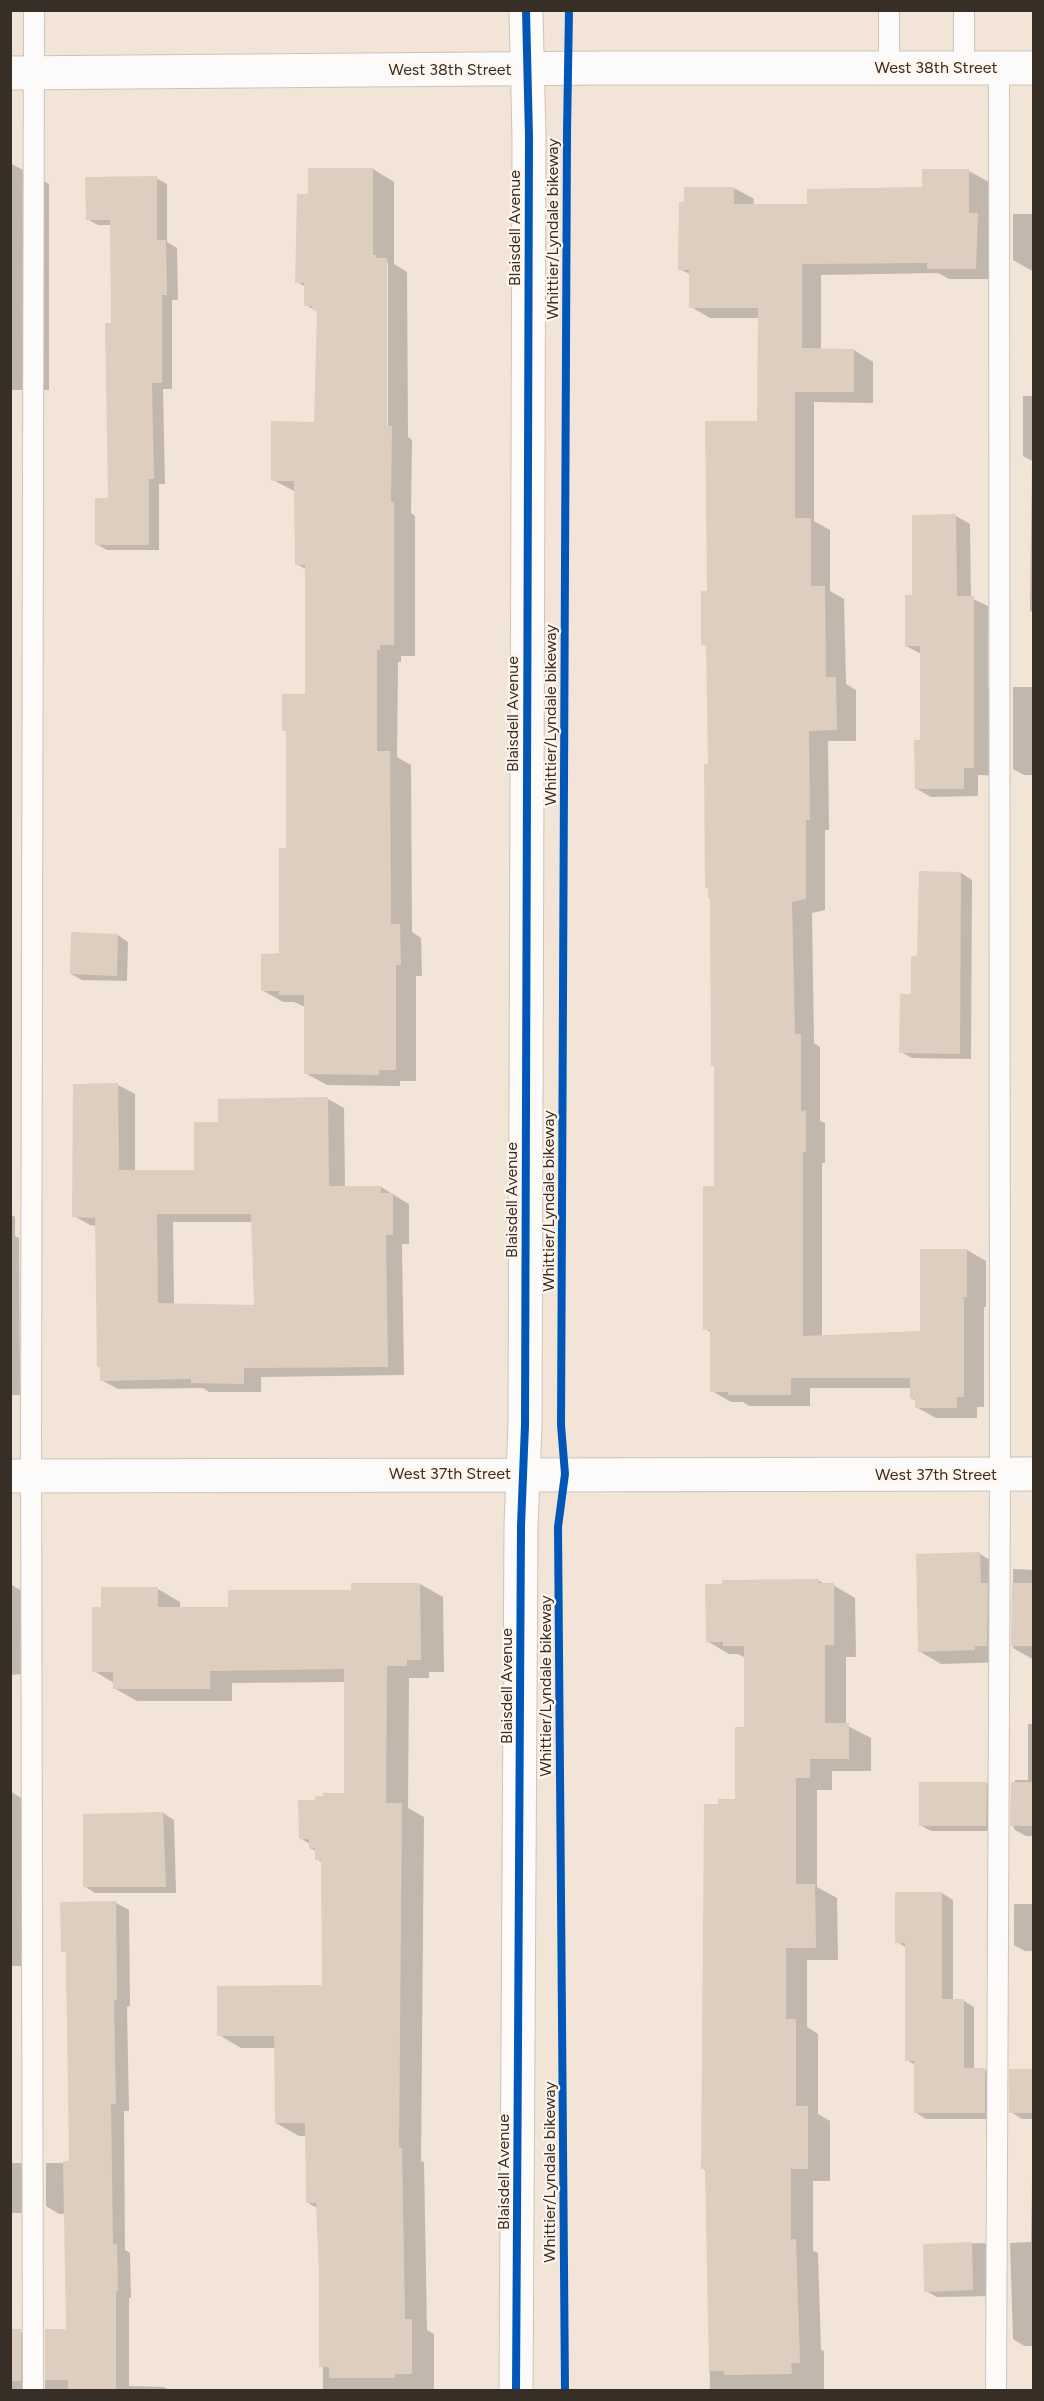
<!DOCTYPE html>
<html>
<head>
<meta charset="utf-8">
<style>
  body { margin:0 }
  #map { position:relative; width:1044px; height:2401px; overflow:hidden; background:#f2e5d8; font-family:Figtree,sans-serif }
  canvas { display:block }
  .frame { position:absolute; inset:0; border:12px solid #372e25; pointer-events:none }
</style>
</head>
<body>
<div id="map">
<canvas width="1044" height="2401"></canvas>
<div class="frame"></div>
</div>
<script>
const c = document.querySelector('canvas').getContext('2d');
c.lineJoin = 'round';
function paint(path, color) {
  c.fillStyle = color;
  c.fill(path, 'evenodd');
}
function poly(rows) {
  const path = new Path2D();
  for (const r of rows) {
    path.moveTo(r[0], r[1]);
    for (let i = 2; i < r.length; i += 2) path.lineTo(r[i], r[i + 1]);
  }
  return path;
}
function strokePath(path, color, width, dash) {
  c.strokeStyle = color;
  c.lineWidth = width;
  c.lineCap = dash ? 'butt' : 'round';
  c.setLineDash(dash || []);
  c.stroke(path);
}
function write(font, color, halo, rows, align = 'center') {
  c.font = font + ' Figtree,sans-serif';
  c.lineWidth = 4.5;
  c.setLineDash([]);
  c.textBaseline = 'middle';
  c.strokeStyle = halo;
  c.fillStyle = color;
  for (const [text, x, y, turn = 0] of rows) {
    c.save();
    c.translate(x, y);
    c.rotate((+turn || 0) * Math.PI / 180);
    c.textAlign = isNaN(turn) ? turn : align;
    if (halo) c.strokeText(text, 0, 0);
    c.fillText(text, 0, 0);
    c.restore();
  }
}
paint(poly([
  [10,163,49,184,49,390,10,390],
  [310,169,373,169,394,182,394,264,407,272,408,437,412,440,411,513,415,516,415,656,401,656,401,662,398,662,397,757,411,765,412,932,421,938,422,976,416,976,416,1081,400,1081,400,1086,327,1085,305,1073,305,1007,294,1002,283,1002,262,990,280,955,288,849,288,732,283,730,307,695,307,570,297,564,296,492,273,480,316,423,318,312,306,305,306,287,297,282,310,195],
  [385,260,388,263,388,433,385,433],
  [923,171,969,171,989,182,989,216,1006,226,995,279,949,279,938,273,821,275,821,350,854,350,873,362,873,403,814,402,814,521,830,530,830,591,844,599,846,684,856,690,856,741,828,741,829,830,825,830,825,910,812,913,814,1043,820,1047,820,1121,825,1123,825,1163,822,1163,822,1336,921,1332,967,1250,986,1261,986,1307,984,1307,984,1407,977,1407,977,1418,936,1418,916,1407,916,1401,911,1398,911,1388,810,1388,810,1406,749,1406,743,1402,731,1402,712,1391,712,1333,705,1329,716,1187,716,1067,712,1065,708,647,703,644,709,592,758,423,759,318,710,318,691,307,691,275,680,269,734,188,754,199,753,205,809,205,923,189],
  [156,178,167,184,167,242,177,248,178,300,172,300,172,389,163,389,165,484,159,484,159,550,107,550,96,544,109,500,113,324,112,225,98,225,87,219],
  [1013,214,1034,214,1034,272,1013,260],
  [1023,396,1034,396,1034,612,1030,611,1032,461,1023,456],
  [956,516,970,524,971,598,988,606,988,688,1001,695,1002,776,978,775,978,796,931,797,917,789,921,741,921,654,906,646,914,597],
  [1013,687,1034,687,1034,775,1024,775,1013,769],
  [961,873,972,880,971,1059,912,1058,901,1052,919,957],
  [118,935,128,942,127,981,82,980,71,974],
  [74,1085,118,1085,135,1094,135,1172,195,1172,219,1123,328,1099,344,1108,345,1187,381,1187,409,1204,409,1244,402,1244,404,1375,261,1377,261,1392,209,1392,203,1388,118,1389,101,1380,97,1226,90,1225,74,1216],
  [173,1222,253,1222,255,1306,174,1305],
  [1032,1200,1034,1200,1034,1239,1033,1238],
  [10,1214,15,1217,15,1236,19,1238,20,1395,10,1395],
  [980,1554,1002,1567,1009,1662,941,1664,919,1651],
  [1013,1569,1034,1570,1034,1660,1013,1648],
  [818,1580,826,1585,833,1585,855,1598,856,1657,846,1657,846,1725,871,1738,871,1771,832,1771,832,1790,817,1790,817,1887,837,1898,838,1960,807,1960,807,2027,818,2034,818,2114,830,2121,830,2181,813,2181,813,2251,818,2253,821,2350,824,2351,824,2390,710,2390,706,2171,702,2168,720,1806,736,1801,746,1729,746,1658,738,1654,729,1654,707,1641],
  [10,1584,29,1595,34,1673,10,1675],
  [420,1584,443,1597,444,1672,429,1672,429,1678,409,1678,408,1808,424,1817,421,2161,424,2162,427,2330,434,2334,434,2390,323,2390,323,2367,320,2366,320,2273,317,2208,308,2203,307,2136,299,2136,276,2123,276,2048,241,2048,219,2035,323,1987,323,1863,316,1859,316,1851,310,1848,310,1844,300,1838,316,1802,345,1794,345,1682,232,1683,232,1701,137,1701,114,1688,114,1683,94,1671,103,1608,158,1589,180,1602,180,1608,230,1608],
  [1028,1724,1034,1724,1034,1836,1026,1836,1015,1830,1012,1825,1015,1780,1028,1780],
  [986,1783,997,1789,997,1831,931,1831,920,1825],
  [10,1791,26,1801,27,1891,21,1891,21,1966,10,1966],
  [163,1813,174,1820,176,1893,95,1893,84,1886],
  [942,1893,953,1900,953,2001,964,2001,974,2007,974,2070,985,2070,996,2076,996,2119,926,2119,915,2112,915,2065,907,2060,907,1948,897,1942],
  [65,1903,116,1903,129,1910,130,2006,127,2007,129,2111,124,2111,125,2250,130,2253,131,2298,129,2298,129,2386,164,2387,170,2390,45,2390,46,2330,68,2330,67,2214,59,2214,46,2206,46,2163,70,2163],
  [1014,1904,1034,1904,1034,1951,1025,1951,1014,1945],
  [1034,2071,1034,2346,1024,2346,1013,2339,1010,2243,1031,2242,1033,2119,1022,2119,1011,2112],
  [10,2163,20,2163,31,2169,31,2213,10,2213],
  [984,2243,995,2250,995,2296,937,2297,926,2291,925,2245],
  [10,2331,20,2331,33,2338,35,2390,10,2390]
]), '#0003');
paint(poly([
  [308,168,373,168,373,255,376,255,376,258,387,258,387,426,392,426,391,502,394,502,394,645,380,645,380,650,377,650,377,751,390,751,391,924,400,924,401,965,396,965,396,1070,379,1070,379,1075,304,1074,304,995,279,995,279,991,261,991,261,954,279,953,279,848,286,848,286,730,282,730,282,694,305,694,305,565,295,565,294,481,271,481,271,421,314,422,317,310,312,310,312,306,304,306,304,283,295,283,297,194,308,194],
  [922,169,969,169,969,213,978,213,976,269,927,269,927,263,802,264,802,348,854,349,854,392,795,392,795,518,811,518,811,586,825,586,826,677,836,677,837,730,809,731,810,820,806,820,806,899,792,902,795,1034,801,1034,801,1111,806,1110,806,1152,803,1152,803,1336,920,1331,920,1249,967,1249,967,1297,964,1297,964,1397,957,1397,957,1408,915,1408,915,1399,910,1399,910,1378,791,1378,791,1395,728,1395,728,1392,710,1392,710,1330,703,1330,703,1186,714,1186,714,1066,711,1066,710,898,708,898,708,888,705,888,704,764,708,764,706,645,701,645,701,591,707,591,705,421,757,421,758,308,689,308,689,270,678,270,679,202,684,202,684,187,734,187,734,204,807,204,807,189,922,187],
  [157,176,157,240,166,240,167,295,162,295,162,383,152,383,154,479,149,479,149,545,95,545,95,498,108,498,105,323,111,323,110,220,86,220,85,177],
  [956,514,957,596,974,596,974,768,964,768,964,789,915,789,914,740,920,740,920,646,905,646,905,595,912,595,912,515],
  [919,871,961,872,960,1054,899,1053,900,994,911,994,911,956,917,956],
  [71,932,118,934,117,976,70,974],
  [118,1083,119,1170,194,1170,194,1122,218,1122,218,1099,328,1097,329,1186,381,1186,381,1193,393,1193,393,1235,386,1235,388,1367,244,1368,244,1384,191,1383,191,1379,100,1381,100,1367,97,1367,95,1218,72,1217,73,1084],
  [157,1214,251,1214,254,1305,158,1303],
  [980,1552,981,1583,988,1583,987,1646,975,1646,975,1650,918,1652,916,1554],
  [819,1579,819,1583,834,1583,834,1645,825,1645,825,1723,849,1723,849,1759,810,1759,810,1778,796,1778,796,1884,815,1884,816,1948,786,1948,786,2019,796,2019,796,2106,808,2106,808,2169,791,2169,791,2239,796,2239,800,2363,791,2363,792,2374,724,2375,724,2371,709,2371,705,2169,701,2169,704,1804,718,1804,718,1799,735,1799,735,1727,744,1727,744,1646,723,1646,723,1642,706,1642,705,1584,722,1584,722,1580],
  [351,1583,420,1583,421,1660,407,1660,407,1666,387,1666,386,1803,402,1803,399,2148,402,2148,405,2319,412,2319,412,2374,395,2374,395,2378,329,2378,329,2367,319,2367,319,2273,316,2203,306,2203,305,2123,275,2123,274,2036,217,2036,217,1986,322,1985,321,1860,315,1860,315,1848,309,1848,309,1839,299,1839,298,1800,315,1800,315,1796,323,1796,323,1793,344,1793,344,1669,210,1671,210,1689,113,1689,113,1672,92,1672,92,1607,101,1607,101,1587,158,1587,158,1607,228,1607,228,1590,351,1590],
  [1012,1583,1034,1583,1034,1646,1011,1646],
  [919,1782,987,1782,986,1826,919,1826],
  [1011,1782,1034,1782,1034,1826,1010,1826],
  [163,1812,166,1887,83,1887,83,1814],
  [895,1892,942,1892,942,1999,964,1999,964,2068,985,2068,985,2113,914,2113,914,2061,905,2061,905,1943,895,1943],
  [116,1901,117,2000,114,2000,116,2104,111,2104,113,2244,117,2244,118,2291,116,2291,116,2391,68,2391,68,2380,45,2380,45,2329,66,2329,63,2161,69,2161,66,1952,61,1952,60,1902],
  [1009,2069,1034,2069,1034,2113,1009,2113],
  [972,2242,973,2290,924,2292,923,2244],
  [10,2329,21,2329,21,2381,10,2381]
]), '#decebf');
const lane = poly([
  [889,68,889,10],
  [964,68,964,10],
  [33,2390,31,1426,34,10],
  [996,2390,1000,1475,999,68]
]);
const street = poly([
  [10,1476,1034,1474],
  [516,2390,521,1526,525,1425,529,137,526,10]
]);
const secondary = poly([
  [10,73,602,68,1034,68]
]);
strokePath(lane, '#cdc3b9', 22);
strokePath(street, '#cdc3b9', 35);
strokePath(secondary, '#cdc3b9', 35);
strokePath(lane, '#fdfbf9', 20);
strokePath(street, '#fdfbf9', 33);
strokePath(secondary, '#fdfbf9', 33);
strokePath(poly([
  [516,2390,521,1526,525,1425,529,137,526,10],
  [565,2390,558,1527,565,1474,561,1425,567,133,569,10]
]), '#0057b8', 8);
write('16px', '#372e25', '#fff5ec', [
  ["West 38th Street",936,68],
  ["West 38th Street",450,70],
  ["Blaisdell Avenue",515,228,-90],
  ["Whittier/Lyndale bikeway",553,229,-90],
  ["Blaisdell Avenue",513,714,-90],
  ["Whittier/Lyndale bikeway",551,715,-90],
  ["Blaisdell Avenue",512,1200,-90],
  ["Whittier/Lyndale bikeway",549,1201,-90],
  ["West 37th Street",450,1474],
  ["West 37th Street",936,1475],
  ["Blaisdell Avenue",507,1686,-90],
  ["Whittier/Lyndale bikeway",546,1686,-90],
  ["Blaisdell Avenue",504,2172,-90],
  ["Whittier/Lyndale bikeway",550,2172,-90]
]);
</script>
</body>
</html>
